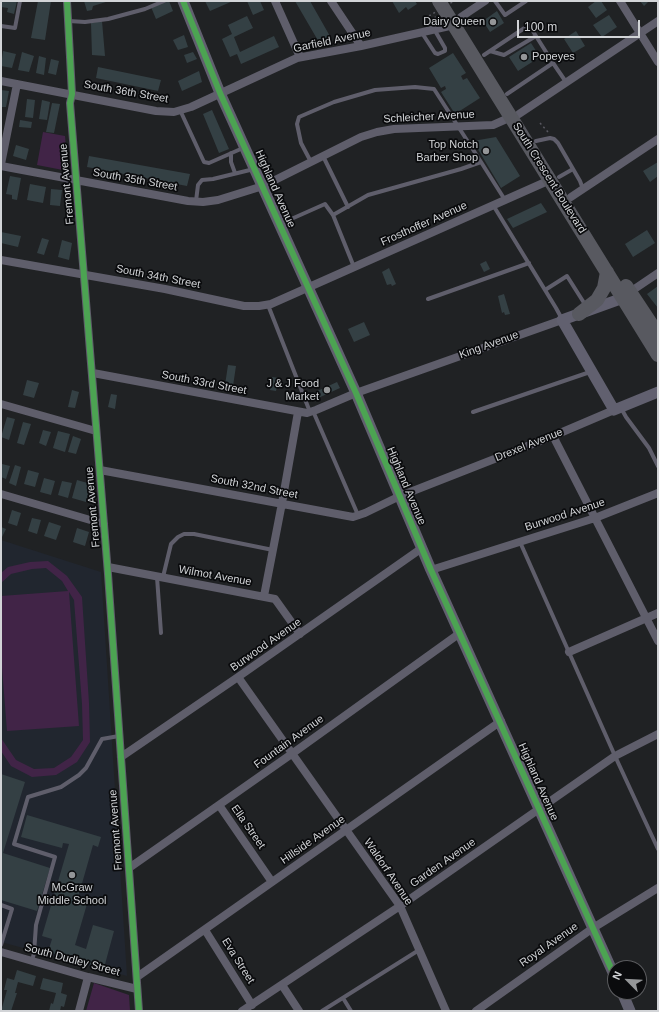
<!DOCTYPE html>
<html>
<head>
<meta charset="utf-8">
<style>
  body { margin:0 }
  #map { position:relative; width:659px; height:1012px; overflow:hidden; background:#202224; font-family:Helvetica,sans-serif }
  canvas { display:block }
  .frame { position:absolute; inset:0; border:2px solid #d2d4d7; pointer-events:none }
  .north { position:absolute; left:607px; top:960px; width:40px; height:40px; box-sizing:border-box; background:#0a0b0d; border:1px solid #5a5b5e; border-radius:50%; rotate:294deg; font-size:11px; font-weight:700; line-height:16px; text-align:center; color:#d2d4d7 }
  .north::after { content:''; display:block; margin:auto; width:14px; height:18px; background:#949698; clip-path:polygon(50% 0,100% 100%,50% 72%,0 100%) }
  .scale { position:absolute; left:517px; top:20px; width:123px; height:18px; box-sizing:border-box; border:2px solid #d2d4d7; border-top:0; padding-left:5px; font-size:12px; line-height:14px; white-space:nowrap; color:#d2d4d7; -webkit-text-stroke:3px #0a0b0d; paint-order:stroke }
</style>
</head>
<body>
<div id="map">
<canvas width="659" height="1012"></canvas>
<div class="frame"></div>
<div class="north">N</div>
<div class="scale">100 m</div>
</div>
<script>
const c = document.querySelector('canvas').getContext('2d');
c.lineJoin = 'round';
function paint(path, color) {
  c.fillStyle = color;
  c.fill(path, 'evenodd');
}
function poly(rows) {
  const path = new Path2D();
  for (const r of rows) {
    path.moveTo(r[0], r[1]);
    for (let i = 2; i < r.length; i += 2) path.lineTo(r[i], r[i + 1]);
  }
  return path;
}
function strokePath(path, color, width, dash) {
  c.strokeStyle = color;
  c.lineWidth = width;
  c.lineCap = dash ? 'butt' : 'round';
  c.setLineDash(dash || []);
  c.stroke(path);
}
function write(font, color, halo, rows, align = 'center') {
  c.font = font + ' Helvetica,sans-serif';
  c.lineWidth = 3.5;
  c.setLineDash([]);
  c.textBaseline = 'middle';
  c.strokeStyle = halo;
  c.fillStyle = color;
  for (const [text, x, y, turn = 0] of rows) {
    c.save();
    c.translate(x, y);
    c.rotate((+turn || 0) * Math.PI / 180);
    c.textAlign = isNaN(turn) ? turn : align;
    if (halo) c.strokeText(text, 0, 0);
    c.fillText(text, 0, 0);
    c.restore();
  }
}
paint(poly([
  [1,540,101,572,127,976,1,942]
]), '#21262f');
paint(poly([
  [43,132,65,136,68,171,37,165],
  [48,561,67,576,82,597,89,703,90,742,77,762,56,775,32,777,11,766,1,751,1,738,16,760,34,769,54,768,71,757,83,740,82,704,74,600,69,592,79,726,7,731,1,655,1,596,68,591,62,581,46,568,32,569,11,574,1,583,1,573,8,567,30,562],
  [94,983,129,995,130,1011,86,1011]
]), '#412447');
paint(poly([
  [1,1,17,1,14,14,7,12,8,8,1,7],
  [38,1,51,1,45,40,31,38],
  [84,1,109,1,93,6,92,10,87,11],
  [167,1,169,1,173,11,156,19,151,7],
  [205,1,233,1,210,11],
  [247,1,260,1,264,10,253,15],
  [295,1,310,1,331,38,320,44],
  [392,1,415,1,417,4,408,10,406,7,399,13],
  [596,1,601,1,607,10,596,18,588,7],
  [640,1,649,1,644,6],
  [497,11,504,23,490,32,483,21],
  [609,15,617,27,602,37,593,25],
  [247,16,253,28,234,37,240,52,274,36,279,47,241,64,237,54,230,57,222,39,232,34,228,25],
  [102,21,105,56,92,55,91,23],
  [576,31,585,46,573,53,564,39],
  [184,35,188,47,178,50,173,40],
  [531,43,540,57,518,71,509,57],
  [3,51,16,54,12,68,1,66],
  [22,52,34,56,29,72,18,70],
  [193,52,197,59,187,63,184,55],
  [453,53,466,73,461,76,463,80,467,78,480,98,455,114,441,92,446,89,445,86,441,88,429,68],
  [39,56,46,58,44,75,36,73],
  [51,59,59,61,56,75,48,73],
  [98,67,161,80,158,91,96,78],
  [199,71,202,82,182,91,178,81],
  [1,90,9,91,6,107,1,107],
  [27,99,35,100,33,118,25,117],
  [42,100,50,102,47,120,39,119],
  [52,103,60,104,54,133,46,132],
  [212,110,229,149,219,153,203,114],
  [20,120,32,122,31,128,19,127],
  [496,137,520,176,501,188,473,141],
  [16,145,29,149,26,160,13,156],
  [89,156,190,174,187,186,87,167],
  [658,162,658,176,650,182,643,171],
  [10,176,21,178,17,200,12,199,12,195,6,194],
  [30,184,46,187,43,203,27,200],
  [51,189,62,190,60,206,50,205],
  [541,203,547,212,513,228,507,219],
  [647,230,655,243,633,257,625,244],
  [1,232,21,236,18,247,1,243],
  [42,238,49,240,44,255,37,253],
  [62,240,72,243,69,260,58,257],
  [486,261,490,269,484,272,480,264],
  [389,268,396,284,392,286,391,284,387,285,382,272],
  [658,286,658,308,647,294],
  [504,294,510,314,505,315,504,312,502,313,498,296],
  [364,322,370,335,354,342,348,329],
  [228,365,236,366,233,386,225,385],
  [272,377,279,378,276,391,270,390],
  [27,380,39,383,34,398,23,395],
  [337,382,340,388,316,399,313,393],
  [72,390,79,392,75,408,68,407],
  [111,394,117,395,115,409,108,407],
  [7,417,15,419,9,440,1,437],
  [23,422,31,424,24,445,17,443],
  [43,430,51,432,46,446,39,443],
  [58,431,70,434,65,452,53,448],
  [73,436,81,439,76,454,68,452],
  [2,464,10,466,6,479,1,477],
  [15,465,21,467,16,486,9,483],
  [28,470,39,473,35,487,24,484],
  [44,478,55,481,51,495,40,492],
  [77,480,91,484,86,502,72,498],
  [62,481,72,483,68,498,58,495],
  [12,510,21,513,17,526,8,523],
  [32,518,41,520,37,534,28,531],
  [49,522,61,526,56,540,44,536],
  [1,527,6,529,1,539],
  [77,528,89,532,85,546,73,542],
  [1,774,25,782,3,853,50,868,37,911,1,900],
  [27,815,101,837,98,847,93,845,77,901,87,904,75,945,86,949,93,925,114,931,104,968,48,952,52,939,42,936,69,844,63,843,62,848,21,837],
  [17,970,36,976,33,986,18,982,15,993,17,993,11,1011,1,1011,7,990,4,990,7,978,14,980],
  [43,978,63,983,61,993,67,995,64,1007,61,1006,60,1011,49,1011,51,1003,53,1004,56,993,40,989]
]), '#344044');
strokePath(poly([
  [429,16,428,18,429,20,436,17],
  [540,123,548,132]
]), '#585860', 1.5, [2, 3]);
strokePath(poly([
  [495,1,505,15,526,1],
  [69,21,85,22,108,19,145,9,164,1],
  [1,26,15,28,20,1],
  [422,33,435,53,438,54,445,51,445,48,434,29],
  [490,51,504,55,536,36],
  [484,55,529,25,553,63,507,94],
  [553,63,566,82],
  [180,110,204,162,209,163,243,148],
  [536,141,550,138,554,139,558,143,580,181,583,189],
  [231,153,231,162,235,173],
  [323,156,348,207],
  [311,162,301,143,297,124,299,117,334,102,375,90,415,87,434,89,481,162,461,169,368,195,333,215,354,267],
  [481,162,505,200],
  [559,177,573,169],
  [196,201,198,185,202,180,213,179,254,169],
  [493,205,556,308,562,319],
  [280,224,325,204,333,215],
  [545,290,567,276,586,306],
  [428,299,529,263],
  [268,305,310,412],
  [621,408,626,417,649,448,658,466],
  [313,411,358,515],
  [473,412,590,372],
  [520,542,615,756,658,849],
  [157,577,161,633],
  [163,577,171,544,178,537,184,534,194,534,273,550],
  [1,905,12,909,1,945],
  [32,961,34,953,36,925,55,857,14,844,28,797,61,787,79,775,86,768,102,739,119,736],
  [343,998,351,1011],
  [322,1011,419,950]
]), '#5f5e6b', 4);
strokePath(poly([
  [67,1,72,94,70,103,108,574,139,1011],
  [275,1,300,57],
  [331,1,361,46],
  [620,1,658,62],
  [461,17,485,1],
  [1,81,156,111,174,112,191,107,297,58,361,46,454,25],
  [519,114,658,21],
  [1,164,17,84],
  [1,166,188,201,203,202,218,200,263,186,361,137,377,132,394,129,493,125,511,117],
  [571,197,658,139],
  [1,260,165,289,244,306,259,306,271,304,550,180],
  [630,292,658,273],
  [93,373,307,413,316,410,356,393,562,320],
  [1,404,96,431],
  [553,436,658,641],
  [100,470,353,517,365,513,400,496,553,436,614,410],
  [1,494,104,524],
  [108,567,275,599,300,634],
  [431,570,595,518,658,493],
  [264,596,282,503,298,412],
  [569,652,658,613],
  [238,677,400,906,446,1011],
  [121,757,238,677,422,548],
  [219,805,272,882],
  [129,868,293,753,460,633],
  [205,930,252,1005],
  [1,952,88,977,137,989],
  [137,977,501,721],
  [282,985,299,1011],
  [79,1011,88,977],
  [242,1011,400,906,615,756,658,734],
  [476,1011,593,928,658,888]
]), '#5f5e6b', 8);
strokePath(poly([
  [183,1,220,93,356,393,431,570,615,977],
  [623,298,562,320,614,410,658,392],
  [622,992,630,1011]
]), '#61606f', 11);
strokePath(poly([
  [439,1,658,355],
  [626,286,658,334],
  [579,314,597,300,604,288,607,272]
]), '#585960', 14);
strokePath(poly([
  [429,16,454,1]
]), '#585860', 1.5, [2, 3]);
strokePath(poly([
  [67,1,72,94,70,103,108,574,139,1011],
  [183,1,220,93,356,393,431,570,615,977]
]), '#4ca352', 6);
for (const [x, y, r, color] of [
  [493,22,4,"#949698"],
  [524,57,4,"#949698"],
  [486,151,4,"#949698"],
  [327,390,4,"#949698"],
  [72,875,4,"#949698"]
]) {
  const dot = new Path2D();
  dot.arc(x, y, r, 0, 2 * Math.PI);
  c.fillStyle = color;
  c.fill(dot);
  strokePath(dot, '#0a0b0d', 1.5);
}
write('11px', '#d2d4d7', '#0a0b0d', [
  ["Dairy Queen",485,22],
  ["Popeyes",532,57,"left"],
  ["Top Notch",478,145],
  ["Barber Shop",478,158],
  ["J & J Food",319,384],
  ["Market",319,397],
  ["McGraw",72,888,"center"],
  ["Middle School",72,901,"center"]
], 'right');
write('11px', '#d2d4d7', '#0a0b0d', [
  ["Garfield Avenue",332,41,-12],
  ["South 36th Street",126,92,10],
  ["Schleicher Avenue",429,117,-3],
  ["South Crescent Boulevard",549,178,58],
  ["South 35th Street",135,180,10],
  ["Fremont Avenue",67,184,-95],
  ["Highland Avenue",275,189,66],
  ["Frosthoffer Avenue",424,224,-24],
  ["South 34th Street",158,277,11],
  ["King Avenue",489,345,-20],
  ["South 33rd Street",204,383,11],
  ["Drexel Avenue",529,445,-22],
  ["Highland Avenue",406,486,67],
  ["South 32nd Street",254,487,11],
  ["Fremont Avenue",93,507,-95],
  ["Burwood Avenue",565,515,-18],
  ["Wilmot Avenue",215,576,10],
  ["Burwood Avenue",266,645,-35],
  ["Fountain Avenue",289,742,-36],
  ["Highland Avenue",538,782,66],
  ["Ella Street",248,827,55],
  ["Fremont Avenue",116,830,-94],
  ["Hillside Avenue",313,840,-35],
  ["Garden Avenue",443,863,-35],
  ["Waldorf Avenue",388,872,56],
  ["Royal Avenue",549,945,-35],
  ["South Dudley Street",72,960,15],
  ["Eva Street",238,961,58]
]);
</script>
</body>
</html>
